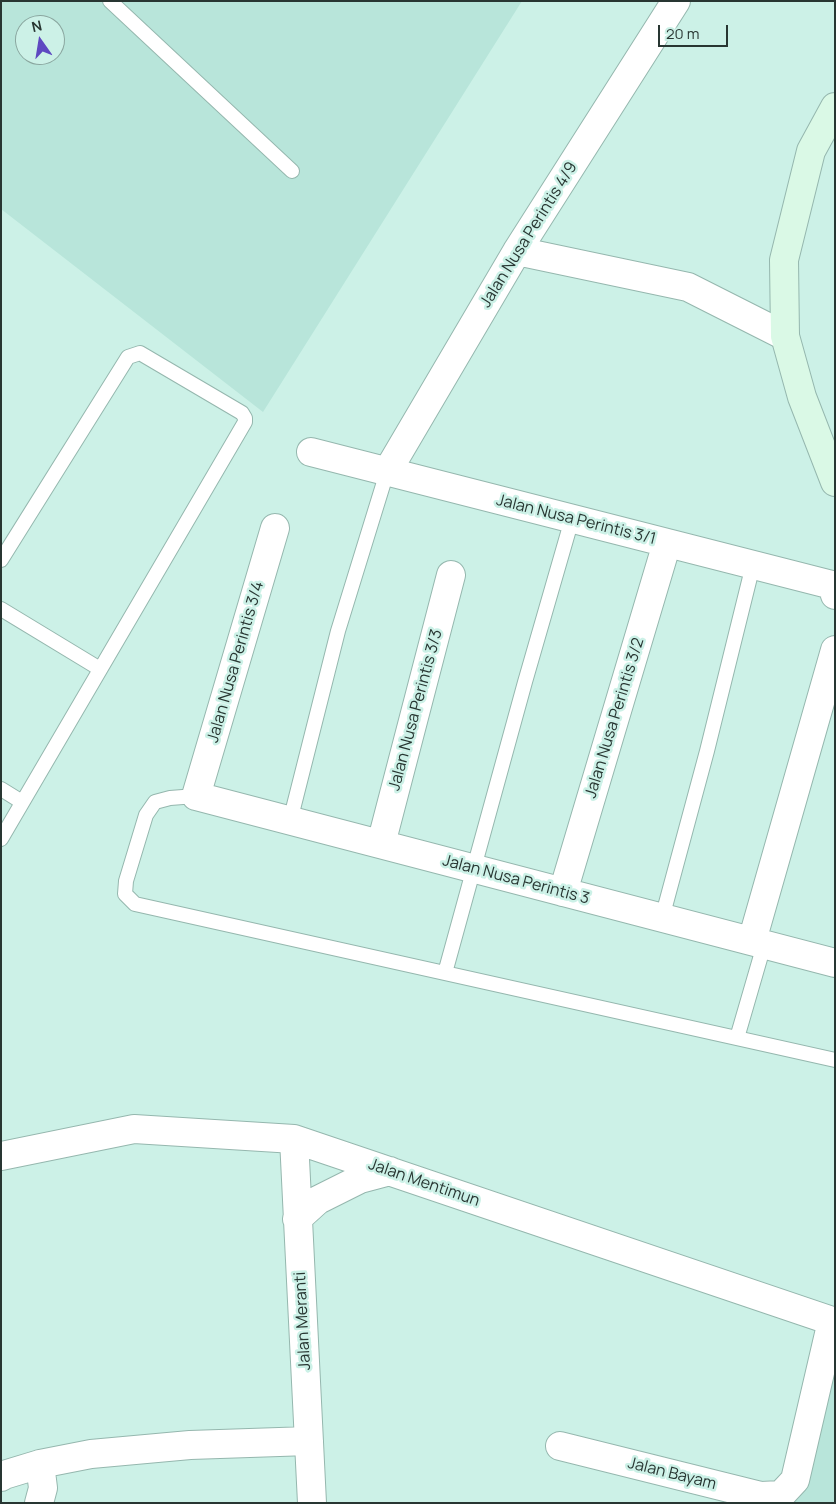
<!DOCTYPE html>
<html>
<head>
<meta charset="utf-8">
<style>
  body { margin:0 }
  #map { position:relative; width:836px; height:1504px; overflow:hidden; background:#ccf1e7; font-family:Manrope,sans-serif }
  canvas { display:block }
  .frame { position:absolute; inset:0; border:2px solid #283632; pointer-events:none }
  .north { position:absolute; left:15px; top:15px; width:50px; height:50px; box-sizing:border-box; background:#ccf1e7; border:1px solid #8aa69f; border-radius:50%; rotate:347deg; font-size:14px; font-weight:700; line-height:20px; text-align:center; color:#283632 }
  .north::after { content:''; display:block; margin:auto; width:18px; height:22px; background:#5e49c1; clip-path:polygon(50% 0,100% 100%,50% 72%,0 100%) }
  .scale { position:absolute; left:658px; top:25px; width:70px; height:22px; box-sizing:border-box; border:2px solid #283632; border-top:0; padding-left:6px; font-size:15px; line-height:18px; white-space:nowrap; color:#283632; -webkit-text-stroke:4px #ccf1e7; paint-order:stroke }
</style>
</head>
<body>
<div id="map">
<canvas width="836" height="1504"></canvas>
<div class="frame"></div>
<div class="north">N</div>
<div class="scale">20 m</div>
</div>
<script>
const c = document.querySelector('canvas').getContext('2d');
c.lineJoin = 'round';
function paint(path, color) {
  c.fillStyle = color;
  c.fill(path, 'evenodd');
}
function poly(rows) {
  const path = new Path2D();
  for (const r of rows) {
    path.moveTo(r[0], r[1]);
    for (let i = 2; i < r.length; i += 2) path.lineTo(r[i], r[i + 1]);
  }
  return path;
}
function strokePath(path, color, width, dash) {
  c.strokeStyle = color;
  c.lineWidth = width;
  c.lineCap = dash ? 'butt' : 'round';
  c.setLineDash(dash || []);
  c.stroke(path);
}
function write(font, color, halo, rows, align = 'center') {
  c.font = font + ' Manrope,sans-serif';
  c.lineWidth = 5;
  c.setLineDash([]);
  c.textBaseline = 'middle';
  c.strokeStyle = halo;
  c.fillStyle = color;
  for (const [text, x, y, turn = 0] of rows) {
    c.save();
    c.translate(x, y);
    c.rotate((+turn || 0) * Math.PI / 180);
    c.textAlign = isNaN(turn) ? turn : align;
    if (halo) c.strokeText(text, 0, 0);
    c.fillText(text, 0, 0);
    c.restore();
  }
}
paint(poly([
  [1,1,522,1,263,412,1,209],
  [25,25,55,25,55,55,25,55],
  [835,1327,835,1503,779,1503]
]), '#b8e5da');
const lane = poly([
  [110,1,292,171],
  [1,560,128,357,140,353,242,413,245,418,245,422,1,839],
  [1,609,100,669],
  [1,789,22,802],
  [196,796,170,798,155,802,146,815,126,881,125,894,135,904,835,1060],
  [290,821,338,631,387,472],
  [662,918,707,751,753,565],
  [445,973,525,682,572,519],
  [737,1038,764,945]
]);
const street = poly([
  [517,251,688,287,785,336],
  [311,452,832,585,835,595],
  [387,472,517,251,676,1],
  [275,528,196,796,835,963],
  [381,844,451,575],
  [563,892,667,543],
  [752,941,835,650],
  [294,1139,312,1503],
  [1,1156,134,1129,294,1139,835,1322],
  [297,1219,318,1200,360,1179,390,1171],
  [560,1446,761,1496,781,1495,795,1480,832,1321],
  [1,1477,4,1475,40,1464,91,1454,190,1445,309,1441],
  [39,1503,43,1488,40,1464]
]);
const secondary = poly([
  [835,107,811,151,784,260,785,336,802,397,835,482]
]);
strokePath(lane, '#95b7ae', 16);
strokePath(street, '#95b7ae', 30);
strokePath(secondary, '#95b7ae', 30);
strokePath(lane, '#fff', 14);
strokePath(street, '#fff', 28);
strokePath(secondary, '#daf9e6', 28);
write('16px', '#283632', '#ccf1e7', [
  ["Jalan Nusa Perintis 4/9",529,235,-58],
  ["Jalan Nusa Perintis 3/1",576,520,14],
  ["Jalan Nusa Perintis 3/4",236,662,-74],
  ["Jalan Nusa Perintis 3/3",416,710,-75],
  ["Jalan Nusa Perintis 3/2",615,718,-73],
  ["Jalan Nusa Perintis 3",516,880,15],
  ["Jalan Mentimun",424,1183,19],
  ["Jalan Meranti",303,1321,-93],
  ["Jalan Bayam",672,1474,14]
]);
</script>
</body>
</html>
